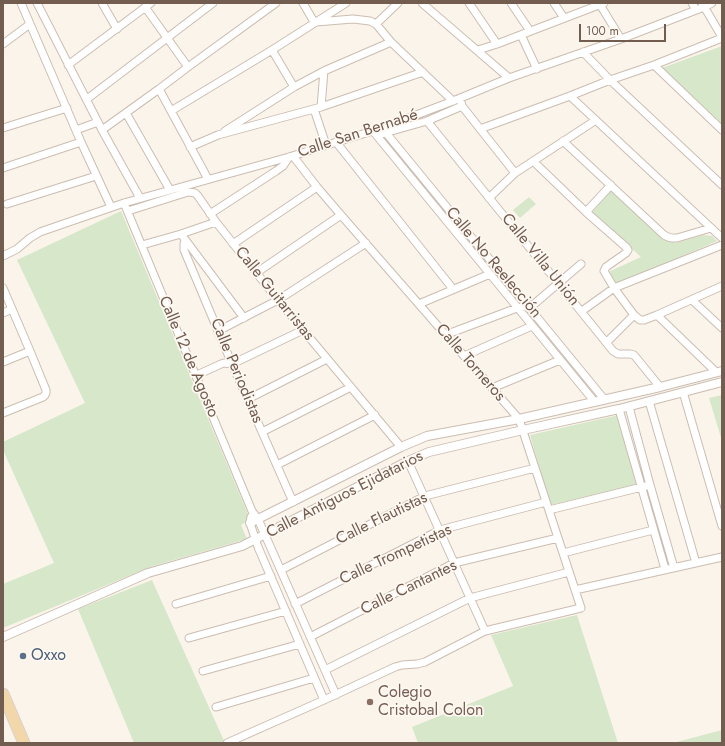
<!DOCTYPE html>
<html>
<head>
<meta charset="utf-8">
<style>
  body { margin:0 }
  #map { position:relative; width:725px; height:746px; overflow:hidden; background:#fbf4eb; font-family:Jost,sans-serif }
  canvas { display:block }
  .frame { position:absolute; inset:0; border:4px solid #735c50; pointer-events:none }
  .scale { position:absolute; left:579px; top:24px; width:87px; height:18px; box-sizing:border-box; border:2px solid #735c50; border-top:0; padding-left:5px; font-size:12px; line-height:14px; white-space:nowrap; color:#735c50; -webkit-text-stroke:3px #fdf8f1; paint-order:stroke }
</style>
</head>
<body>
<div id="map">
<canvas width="725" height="746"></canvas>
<div class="frame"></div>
<div class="scale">100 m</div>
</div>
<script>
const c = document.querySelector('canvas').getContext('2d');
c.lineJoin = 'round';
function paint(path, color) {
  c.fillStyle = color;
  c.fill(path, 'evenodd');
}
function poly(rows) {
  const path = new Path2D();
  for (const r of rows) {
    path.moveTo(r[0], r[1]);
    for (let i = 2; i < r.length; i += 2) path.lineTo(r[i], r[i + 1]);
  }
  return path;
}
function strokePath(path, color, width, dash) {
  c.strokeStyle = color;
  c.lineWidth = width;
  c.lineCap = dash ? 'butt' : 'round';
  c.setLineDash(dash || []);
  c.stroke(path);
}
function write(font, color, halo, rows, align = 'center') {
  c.font = font + ' Jost,sans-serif';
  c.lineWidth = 3.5;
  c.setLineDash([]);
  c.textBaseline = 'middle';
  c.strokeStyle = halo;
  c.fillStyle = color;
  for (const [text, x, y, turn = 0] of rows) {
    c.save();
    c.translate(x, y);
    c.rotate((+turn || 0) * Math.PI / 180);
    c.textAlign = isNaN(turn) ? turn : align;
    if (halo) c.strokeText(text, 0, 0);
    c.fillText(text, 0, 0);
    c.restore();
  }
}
paint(poly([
  [722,46,722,124,662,68],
  [611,191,663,239,676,243,703,235,712,236,717,241,616,285,606,273,641,257,592,212],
  [529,197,536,204,520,218,513,210],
  [121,211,250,519,241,525,247,539,153,566,3,628,3,584,54,563,3,450,3,442,85,403,17,260],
  [722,395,722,441,709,398],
  [619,415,636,485,550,505,530,435],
  [152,580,225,743,134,743,78,609],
  [577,615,618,743,418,743,412,727,513,686,491,635],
  [722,730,722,743,673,743]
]), '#d6e7ca');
const minor = poly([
  [21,3,81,142,111,207],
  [37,3,102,130,140,198],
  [102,3,117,29],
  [303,3,314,22],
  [422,3,509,78],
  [469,3,497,44],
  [511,3,530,31],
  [554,3,564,18],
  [599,3,621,39],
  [692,3,696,10],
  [702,3,722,37],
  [145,7,188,67],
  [316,22,353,19,370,21,376,24,391,42,453,101],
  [376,24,398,3],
  [521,35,537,69],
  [3,44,30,24],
  [272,50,294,87],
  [478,50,497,44,604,3],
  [583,52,610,80,722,185],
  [68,65,151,3],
  [654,65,722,130],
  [159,89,208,179],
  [570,96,722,238],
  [460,98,462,106,515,173],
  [87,99,213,3],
  [321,107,324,71],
  [314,109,326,145],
  [171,111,272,50,346,3],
  [126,113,170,190],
  [427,121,613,351,618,354,630,354,634,355,660,387],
  [3,128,67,108],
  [382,128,604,399],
  [480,129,570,96,610,80,654,65,722,38],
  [76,130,98,122],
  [102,130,159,89,188,67,276,3],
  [225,131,294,87,324,71,391,42],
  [373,131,594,401],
  [381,134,427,121,462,106],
  [563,141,664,235,668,237,672,238,677,238,711,228],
  [336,142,453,289],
  [190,147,218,135,321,107,423,72],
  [533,161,586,212,627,248,628,250,626,253,606,267,604,271,614,288,634,315,640,320,644,320,657,315,722,286],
  [3,168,81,142],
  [489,198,515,173,596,120],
  [124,203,252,511,258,519,336,695],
  [7,204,96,176],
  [128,211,188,192,195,193,198,196,216,222,278,300,401,447],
  [586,212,611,185],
  [210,214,276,171,283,166,289,157],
  [181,234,244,318],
  [185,240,184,244,184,250,232,364,293,502],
  [233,244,317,187],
  [142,245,181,234,216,222],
  [3,256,17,249,30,238,40,232,124,203,289,157,382,128,453,101,509,78,621,39,704,7,712,3],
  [256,273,341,215],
  [3,288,30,351,46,390,46,393,45,395,43,397,3,413],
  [692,300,722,328],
  [419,304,490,274],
  [582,311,614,288,722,245],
  [3,313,12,309],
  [657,315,716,372],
  [218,331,278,300,366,243],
  [445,335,517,308,533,305,581,264],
  [607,342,634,315],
  [464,356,532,326],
  [3,362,30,351],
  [197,375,221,364,224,363,232,364,303,330],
  [492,388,560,360],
  [683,392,722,526],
  [248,399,327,359],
  [649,401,696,563],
  [629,407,650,485,674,568],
  [619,409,665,569],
  [262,432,351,387],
  [408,461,485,631],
  [277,465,375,415],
  [549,510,646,486],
  [251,517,250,523,258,547,324,700],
  [563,553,653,530],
  [281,570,425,496,535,468],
  [575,590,722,557],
  [176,604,271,576],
  [295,604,440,530,546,502],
  [310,637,454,563,558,538],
  [189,638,286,611],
  [325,670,470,598,569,572],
  [203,671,300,644],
  [216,707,314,678],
  [227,743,324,700,395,667,402,665,417,664,425,662,485,631,581,608,519,419,341,215,317,187,293,156]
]);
const tertiary = poly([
  [250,523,401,447,427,436,519,419,660,387,722,371],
  [3,637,148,573,242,546,408,461,429,452,523,430,619,409,722,382]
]);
const primary = poly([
  [3,694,24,743]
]);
strokePath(minor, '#ccbdb1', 9);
strokePath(tertiary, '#ccbdb1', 10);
strokePath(primary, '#d8d1ce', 13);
strokePath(minor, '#fff', 7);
strokePath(tertiary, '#fff', 8);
strokePath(primary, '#f2d7aa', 11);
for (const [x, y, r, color] of [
  [23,656,4,"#5c6f8a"],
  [370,702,4,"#8d6e63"]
]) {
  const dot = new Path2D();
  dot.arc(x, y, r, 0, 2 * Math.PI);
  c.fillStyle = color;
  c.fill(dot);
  strokePath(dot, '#fdf8f1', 1.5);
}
write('16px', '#735c50', '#fdf8f1', [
  ["Calle San Bernabé",358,134,-18],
  ["Calle Villa Unión",540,260,51],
  ["Calle No Reelección",493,263,50],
  ["Calle Guitarristas",274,294,51],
  ["Calle 12 de Agosto",188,357,67],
  ["Calle Torneros",470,363,49],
  ["Calle Periodistas",236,371,67],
  ["Calle Antiguos Ejidatarios",345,495,-27],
  ["Calle Flautistas",382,519,-26],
  ["Calle Trompetistas",396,555,-25],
  ["Calle Cantantes",409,588,-26]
]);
write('16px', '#4e5e75', '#fdf8f1', [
  ["Oxxo",31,656]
], 'left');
write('16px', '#785e54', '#fdf8f1', [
  ["Colegio",378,693],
  ["Cristobal Colon",378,711]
], 'left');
</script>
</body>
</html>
